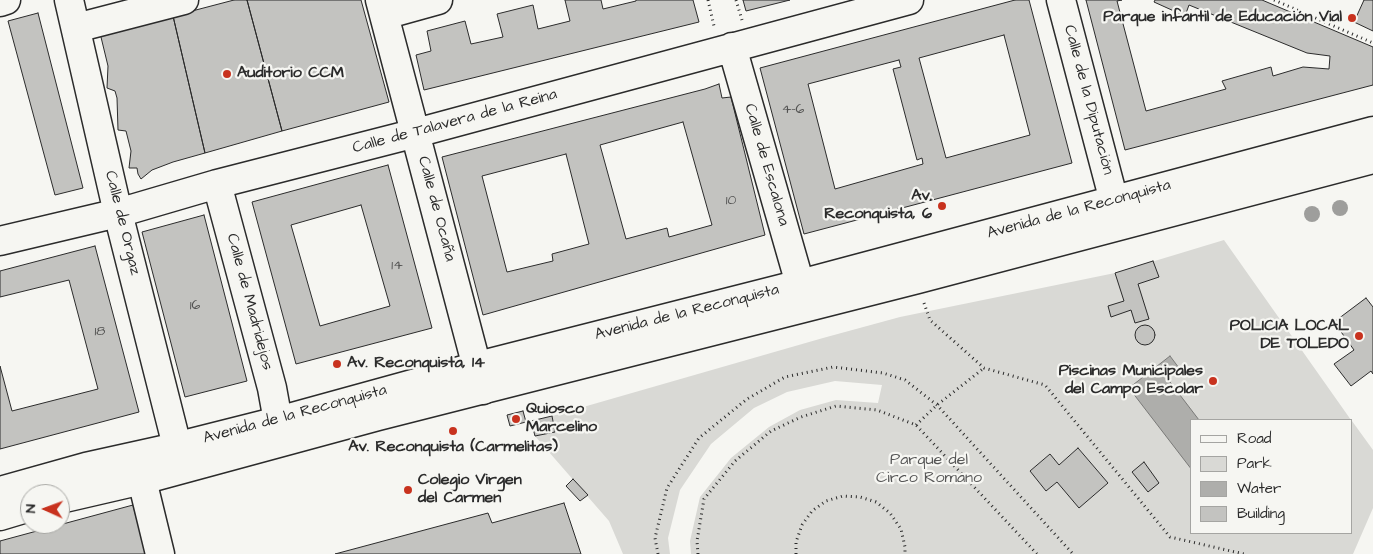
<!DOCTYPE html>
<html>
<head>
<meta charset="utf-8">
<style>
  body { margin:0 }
  #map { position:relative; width:1373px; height:554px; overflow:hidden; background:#f6f6f2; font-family:"Architects Daughter",sans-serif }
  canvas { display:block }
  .legend { position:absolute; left:1190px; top:419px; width:162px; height:115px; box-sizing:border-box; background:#f6f6f2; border:1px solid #a5a5a2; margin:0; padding:6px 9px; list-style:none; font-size:15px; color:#2b2b2b }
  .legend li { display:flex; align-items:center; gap:10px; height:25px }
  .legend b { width:25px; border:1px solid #a5a5a2 }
  .north { position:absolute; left:20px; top:484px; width:50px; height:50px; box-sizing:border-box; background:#f6f6f2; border:1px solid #a5a5a2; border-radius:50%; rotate:272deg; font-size:14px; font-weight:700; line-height:20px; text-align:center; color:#2b2b2b }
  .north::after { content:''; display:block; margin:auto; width:18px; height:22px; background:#c8321e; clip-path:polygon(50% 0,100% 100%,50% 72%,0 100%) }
</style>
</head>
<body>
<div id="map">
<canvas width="1373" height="554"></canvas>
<ul class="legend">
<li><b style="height:6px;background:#f6f6f2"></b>Road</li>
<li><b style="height:14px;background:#d9d9d5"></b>Park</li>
<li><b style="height:14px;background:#aeaeab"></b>Water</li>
<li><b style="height:14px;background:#c3c3c0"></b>Building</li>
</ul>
<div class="north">N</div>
</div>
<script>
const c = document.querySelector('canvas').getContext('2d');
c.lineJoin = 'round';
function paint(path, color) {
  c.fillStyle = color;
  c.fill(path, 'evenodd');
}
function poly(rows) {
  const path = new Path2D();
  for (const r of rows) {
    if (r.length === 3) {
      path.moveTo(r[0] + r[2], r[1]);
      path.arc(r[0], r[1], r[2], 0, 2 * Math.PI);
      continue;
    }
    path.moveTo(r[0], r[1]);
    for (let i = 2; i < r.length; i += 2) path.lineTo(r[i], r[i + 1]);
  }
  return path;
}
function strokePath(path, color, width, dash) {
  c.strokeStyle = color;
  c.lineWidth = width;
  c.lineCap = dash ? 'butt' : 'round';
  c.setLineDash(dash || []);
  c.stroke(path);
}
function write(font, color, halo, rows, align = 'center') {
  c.font = font + ' "Architects Daughter",sans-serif';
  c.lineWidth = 4.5;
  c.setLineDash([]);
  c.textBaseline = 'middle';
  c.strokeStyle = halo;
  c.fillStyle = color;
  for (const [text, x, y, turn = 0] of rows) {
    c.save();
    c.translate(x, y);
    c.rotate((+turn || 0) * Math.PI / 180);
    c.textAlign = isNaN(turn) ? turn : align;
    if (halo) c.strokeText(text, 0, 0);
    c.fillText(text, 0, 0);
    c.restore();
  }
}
paint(poly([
  [1224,240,1351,420,1192,420,1192,533,1352,533,1352,421,1373,450,1373,508,1353,554,691,554,690,541,700,497,731,458,769,427,800,410,836,400,878,403,882,385,835,381,787,392,754,408,711,444,680,490,668,538,670,554,623,554,609,521,535,436,555,431,552,416,823,338,900,317,1115,273],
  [1078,448,1108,483,1079,507,1057,482,1046,491,1030,471,1050,454,1059,465]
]), '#d9d9d5');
const water = poly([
  [1170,356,1179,368,1167,378,1199,420,1192,420,1192,470,1129,388,1170,356]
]);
paint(water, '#aeaeab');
strokePath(water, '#7a7a78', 1);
const building = poly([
  [234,0,247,0,282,131,205,153,173,16,234,0],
  [247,0,361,0,389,102,282,131,247,0],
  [565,0,601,0,603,9,636,1,636,0,693,0,699,22,424,90,416,55,431,51,427,31,465,21,471,44,503,37,497,14,533,5,538,29,570,21,565,0],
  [743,0,790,0,746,11,743,0],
  [1015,0,1029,0,1072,163,804,234,760,68,1015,0],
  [1004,35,1030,135,946,158,919,58,1004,35],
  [899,60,901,67,893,69,917,160,922,158,923,164,835,189,808,84,899,60],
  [1086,0,1122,0,1117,1,1146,111,1226,89,1222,81,1271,67,1273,76,1303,67,1329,69,1330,56,1307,53,1189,5,1185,16,1154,2,1155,0,1262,0,1373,47,1373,85,1125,150,1086,0],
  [1364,0,1373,0,1373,31,1354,22,1364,0],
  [38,13,83,188,55,195,8,21,38,13],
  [173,16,205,153,173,162,152,170,141,179,138,174,137,168,129,168,131,151,126,131,118,130,117,98,115,91,107,88,108,66,100,33,173,16],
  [719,84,722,98,731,97,765,235,483,315,442,157,705,89,719,84],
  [683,122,712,225,669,237,667,228,626,239,600,145,683,122],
  [566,154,589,244,552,254,553,261,507,272,482,176,566,154],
  [388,165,432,328,296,364,252,202,388,165],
  [361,205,390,306,320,326,291,225,361,205],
  [204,215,247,381,185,397,142,232,204,215],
  [95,246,139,412,0,449,0,366,12,411,98,389,69,280,0,297,0,271,95,246],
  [1153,261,1159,277,1138,284,1149,319,1135,323,1131,310,1111,317,1108,306,1124,301,1115,273,1153,261],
  [1366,298,1373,307,1373,374,1371,371,1351,386,1334,364,1354,350,1334,322,1366,298],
  [1145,335,10],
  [523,411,526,422,510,426,507,415,523,411],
  [552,416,555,432,535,436,531,421,552,416],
  [1078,448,1108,483,1079,508,1057,482,1046,491,1030,471,1050,454,1059,465,1078,448],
  [1144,462,1159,483,1148,492,1132,472,1144,462],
  [573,479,588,495,580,501,566,486,573,479],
  [564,503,581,554,335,554,488,513,492,523,564,503],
  [133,505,146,554,0,554,0,541,133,505]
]);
paint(building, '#c3c3c0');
strokePath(building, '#2b2b2b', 1);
const minor = poly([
  [69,0,118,213,177,446],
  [380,0,483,390],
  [1061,0,1114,201],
  [0,2,6,0],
  [384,15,438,0],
  [76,28,184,0],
  [732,47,800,284],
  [217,184,272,388,278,421],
  [0,241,118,213,217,184,416,133,909,0],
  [156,460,142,480,160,554]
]);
const major = poly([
  [0,491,86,467,163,450,278,421,478,366,800,284,1373,131],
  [60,499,142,480,378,416,918,279,1373,159],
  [0,516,30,507]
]);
strokePath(minor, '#2b2b2b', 31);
strokePath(major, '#2b2b2b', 31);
strokePath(poly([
  [708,0,714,26],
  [736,0,742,20],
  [1274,0,1373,43],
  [924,303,930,320,984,368,1045,385,1170,537,1244,554],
  [916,425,937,405,984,368],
  [658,554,655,538,667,488,699,438,747,399,785,377,833,367,883,373,905,380,937,405,1073,554],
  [698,554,697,541,704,499,735,461,771,431,801,417,836,406,877,410,916,425,1037,554],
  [796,554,796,542,802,525,812,511,826,501,843,496,860,497,876,502,890,513,901,529,905,547,905,554]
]), '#2b2b2b', 3, [1, 4]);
strokePath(minor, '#f6f6f2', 28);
strokePath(major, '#f6f6f2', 28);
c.fillStyle = '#9e9e9c';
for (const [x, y] of [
  [1340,208],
  [1312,214]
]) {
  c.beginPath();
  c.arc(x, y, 8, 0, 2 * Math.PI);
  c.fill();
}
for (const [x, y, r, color] of [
  [1352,18,5,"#c8321e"],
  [227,74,5,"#c8321e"],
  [942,206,5,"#c8321e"],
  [1359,336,5,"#c8321e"],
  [337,364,5,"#c8321e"],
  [1213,381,5,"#c8321e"],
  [516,419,5,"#c8321e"],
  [453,431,5,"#c8321e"],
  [408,490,5,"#c8321e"]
]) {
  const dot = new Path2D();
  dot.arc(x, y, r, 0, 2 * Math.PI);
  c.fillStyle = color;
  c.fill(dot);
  strokePath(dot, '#f6f6f2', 2);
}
write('14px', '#515150', null, [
  ["4-6",793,110],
  ["10",731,201],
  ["14",397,266],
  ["16",195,306],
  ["18",100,332]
]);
write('bold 16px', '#2b2b2b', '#f6f6f2', [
  ["Parque infantil de Educación Vial",1342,18],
  ["Auditorio CCM",237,74,"left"],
  ["Av.",932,197],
  ["Reconquista, 6",932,215],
  ["POLICIA LOCAL",1349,327],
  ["DE TOLEDO",1349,345],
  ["Av. Reconquista, 14",347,364,"left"],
  ["Piscinas Municipales",1203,372],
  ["del Campo Escolar",1203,390],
  ["Quiosco",526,410,"left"],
  ["Marcelino",526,428,"left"],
  ["Av. Reconquista (Carmelitas)",453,448,"center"],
  ["Colegio Virgen",418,481,"left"],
  ["del Carmen",418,499,"left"]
], 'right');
write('16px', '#2b2b2b', '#f6f6f2', [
  ["Calle de la Diputación",1088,100,75],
  ["Calle de Talavera de la Reina",455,122,-15],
  ["Calle de Escalona",766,165,74],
  ["Calle de Ocaña",436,209,75],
  ["Avenida de la Reconquista",1079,210,-15],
  ["Calle de Orgaz",122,223,76],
  ["Calle de Madridejos",249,302,75],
  ["Avenida de la Reconquista",687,313,-14],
  ["Avenida de la Reconquista",295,415,-15]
]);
write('16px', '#565656', '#f6f6f2', [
  ["Parque del",929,461],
  ["Circo Romano",929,479]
]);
</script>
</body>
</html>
